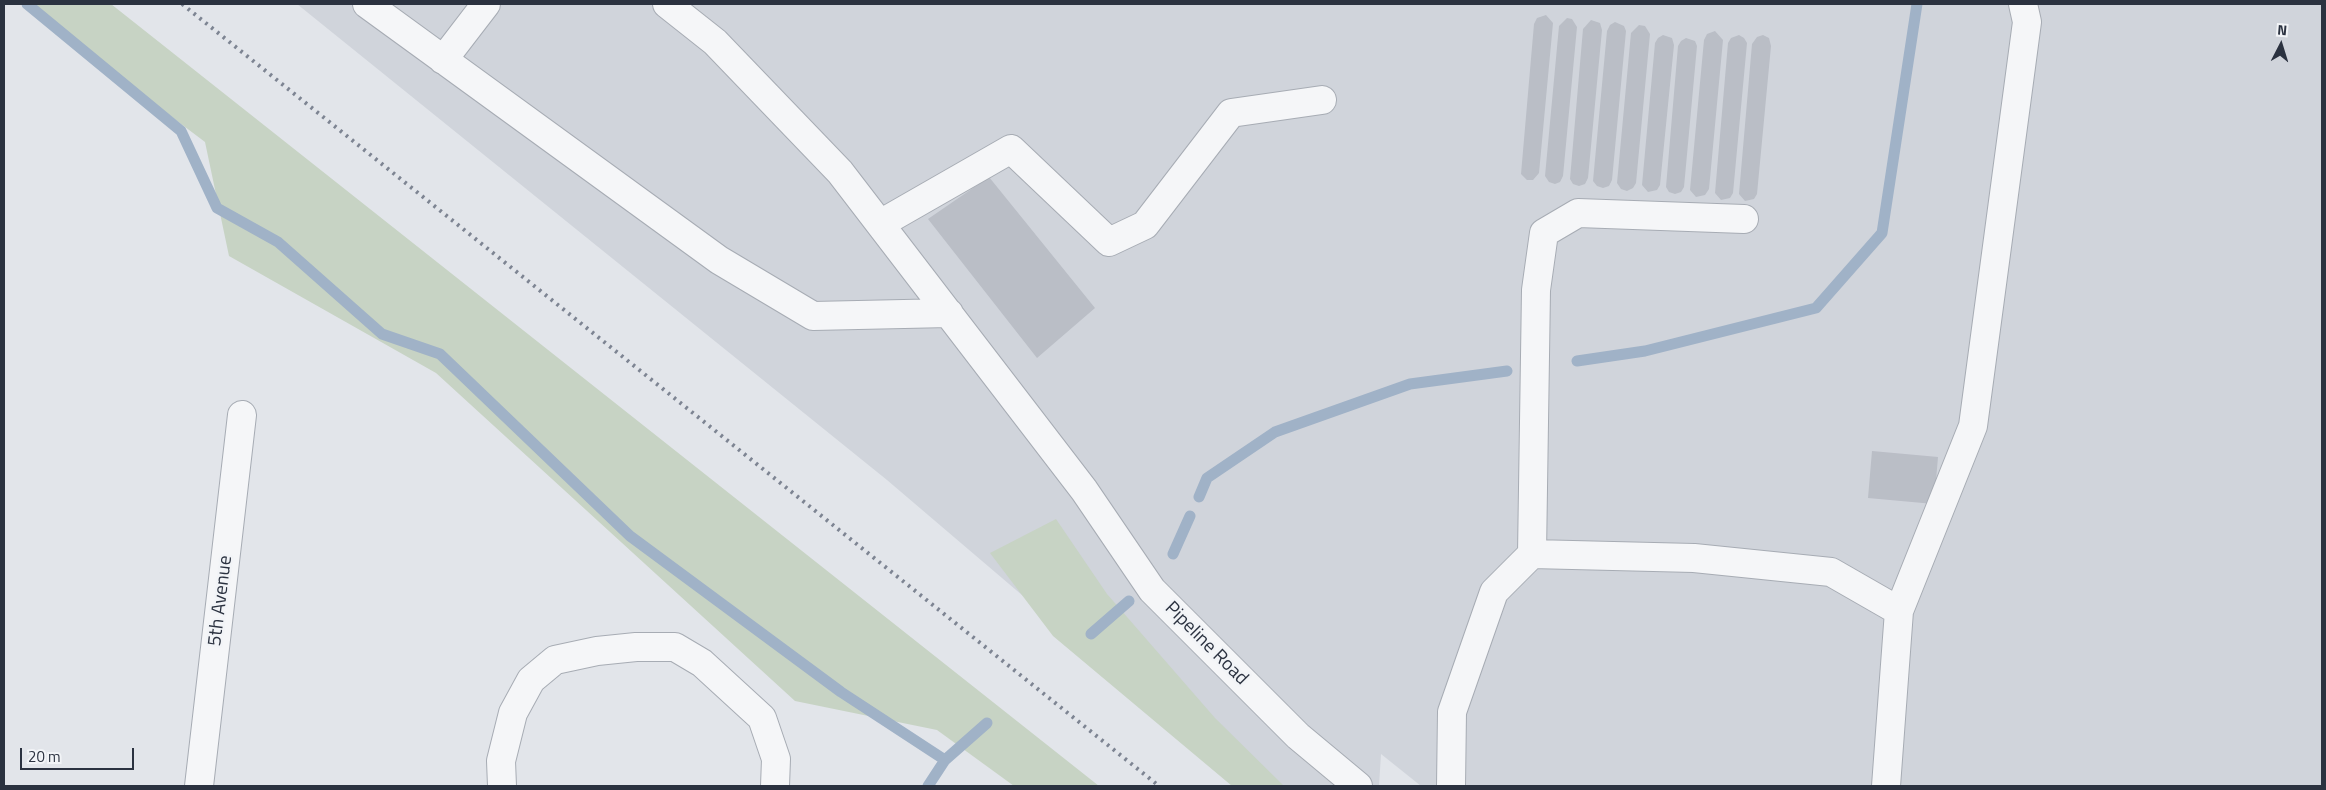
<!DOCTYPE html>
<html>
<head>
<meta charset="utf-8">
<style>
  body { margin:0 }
  #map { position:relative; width:2326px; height:790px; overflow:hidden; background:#e2e5ea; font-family:"Titillium Web",sans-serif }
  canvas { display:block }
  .frame { position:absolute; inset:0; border:5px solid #2b3240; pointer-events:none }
  .north { position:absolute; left:2256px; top:20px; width:50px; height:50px; -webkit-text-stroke:4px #f2f4f7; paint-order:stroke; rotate:5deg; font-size:14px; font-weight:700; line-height:20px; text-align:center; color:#2b3240 }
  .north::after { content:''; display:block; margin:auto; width:18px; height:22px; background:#2b3240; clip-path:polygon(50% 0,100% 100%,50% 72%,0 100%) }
  .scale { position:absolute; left:20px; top:748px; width:114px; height:22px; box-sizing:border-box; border:2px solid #2b3240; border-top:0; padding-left:6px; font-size:15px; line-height:18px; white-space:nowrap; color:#2b3240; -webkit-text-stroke:4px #f2f4f7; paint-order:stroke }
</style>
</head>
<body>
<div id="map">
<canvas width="2326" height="790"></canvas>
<div class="frame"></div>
<div class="north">N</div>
<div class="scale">20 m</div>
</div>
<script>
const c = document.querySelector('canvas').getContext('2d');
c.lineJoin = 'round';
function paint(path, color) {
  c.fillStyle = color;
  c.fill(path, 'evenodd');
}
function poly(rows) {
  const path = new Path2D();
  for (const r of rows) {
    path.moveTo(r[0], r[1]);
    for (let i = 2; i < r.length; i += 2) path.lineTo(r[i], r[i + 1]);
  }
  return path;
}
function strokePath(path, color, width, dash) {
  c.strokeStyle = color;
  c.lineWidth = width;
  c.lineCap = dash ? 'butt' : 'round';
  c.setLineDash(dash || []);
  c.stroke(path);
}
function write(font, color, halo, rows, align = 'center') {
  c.font = font + ' "Titillium Web",sans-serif';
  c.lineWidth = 5;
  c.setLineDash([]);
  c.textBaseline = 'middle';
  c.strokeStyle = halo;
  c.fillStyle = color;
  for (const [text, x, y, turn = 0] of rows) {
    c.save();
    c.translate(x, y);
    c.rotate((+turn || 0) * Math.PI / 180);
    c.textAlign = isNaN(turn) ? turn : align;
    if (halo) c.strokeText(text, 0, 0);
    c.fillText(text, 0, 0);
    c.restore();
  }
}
paint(poly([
  [297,4,2322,4,2322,786,1421,786,1381,754,1379,786,1246,786,887,480]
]), '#d0d4db');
paint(poly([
  [22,4,111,4,1099,786,1014,786,937,730,795,701,436,373,229,256,205,142],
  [1056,519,1107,594,1215,718,1284,786,1232,786,1053,636,990,553]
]), '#c7d3c4');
strokePath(poly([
  [27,4,181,131,217,208,278,242,382,334,440,354,630,536,841,692,945,760],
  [1577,361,1645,351,1816,308,1882,233,1917,4],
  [1199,497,1207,478,1275,432,1410,384,1507,371],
  [1173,554,1190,516],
  [1091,634,1129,601],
  [928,786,945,760,987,723]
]), '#a0b2c7', 11);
paint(poly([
  [1546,15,1553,23,1539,173,1533,180,1527,180,1521,174,1534,24,1537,18],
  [1567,18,1572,19,1577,27,1563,176,1560,182,1555,184,1549,182,1545,176,1559,26],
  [1591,20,1600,23,1602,30,1588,178,1585,184,1579,186,1573,184,1570,179,1583,29],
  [1615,22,1624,26,1626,31,1612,180,1609,186,1603,188,1597,186,1593,181,1607,31,1610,25],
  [1639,25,1645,26,1650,34,1636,183,1633,188,1627,191,1621,189,1617,183,1631,33],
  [1715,31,1723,40,1709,189,1705,195,1696,197,1690,190,1704,40,1707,34],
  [1663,35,1672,38,1674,45,1660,185,1657,190,1648,192,1642,185,1655,43,1658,38],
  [1739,35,1744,38,1747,43,1733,193,1730,198,1721,200,1715,193,1728,43,1731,38],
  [1763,35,1769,38,1771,46,1757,194,1754,199,1745,201,1739,194,1752,44,1757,37],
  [1686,38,1695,41,1697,46,1684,187,1681,192,1675,194,1669,192,1666,187,1678,46,1681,41],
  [989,177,1095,308,1037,358,928,219],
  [1872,451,1938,457,1934,504,1868,498]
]), '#babec6');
const minor = poly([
  [367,4,719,260,813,316,949,313],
  [667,4,715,42,840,172,1084,490,1152,590,1298,736,1358,786],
  [443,60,486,4],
  [880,224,1011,149,1109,242,1145,225,1231,113,1322,100],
  [1532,554,1694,558,1831,572,1899,611,1886,786],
  [1899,611,1973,426,2027,22,2023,4],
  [199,786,242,415],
  [502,786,501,761,513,713,531,680,555,660,597,651,636,647,675,647,702,663,762,718,776,759,775,786],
  [1451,786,1452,712,1494,592,1532,554,1536,290,1544,233,1578,213,1744,219]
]);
strokePath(minor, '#a7acb4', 30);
strokePath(minor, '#f5f6f8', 28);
strokePath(poly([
  [182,4,1159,786]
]), '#7d8492', 4, [2.5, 5]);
write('19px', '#2b3240', '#f2f4f7', [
  ["5th Avenue",221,601,-83],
  ["Pipeline Road",1206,644,45]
]);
</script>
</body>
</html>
